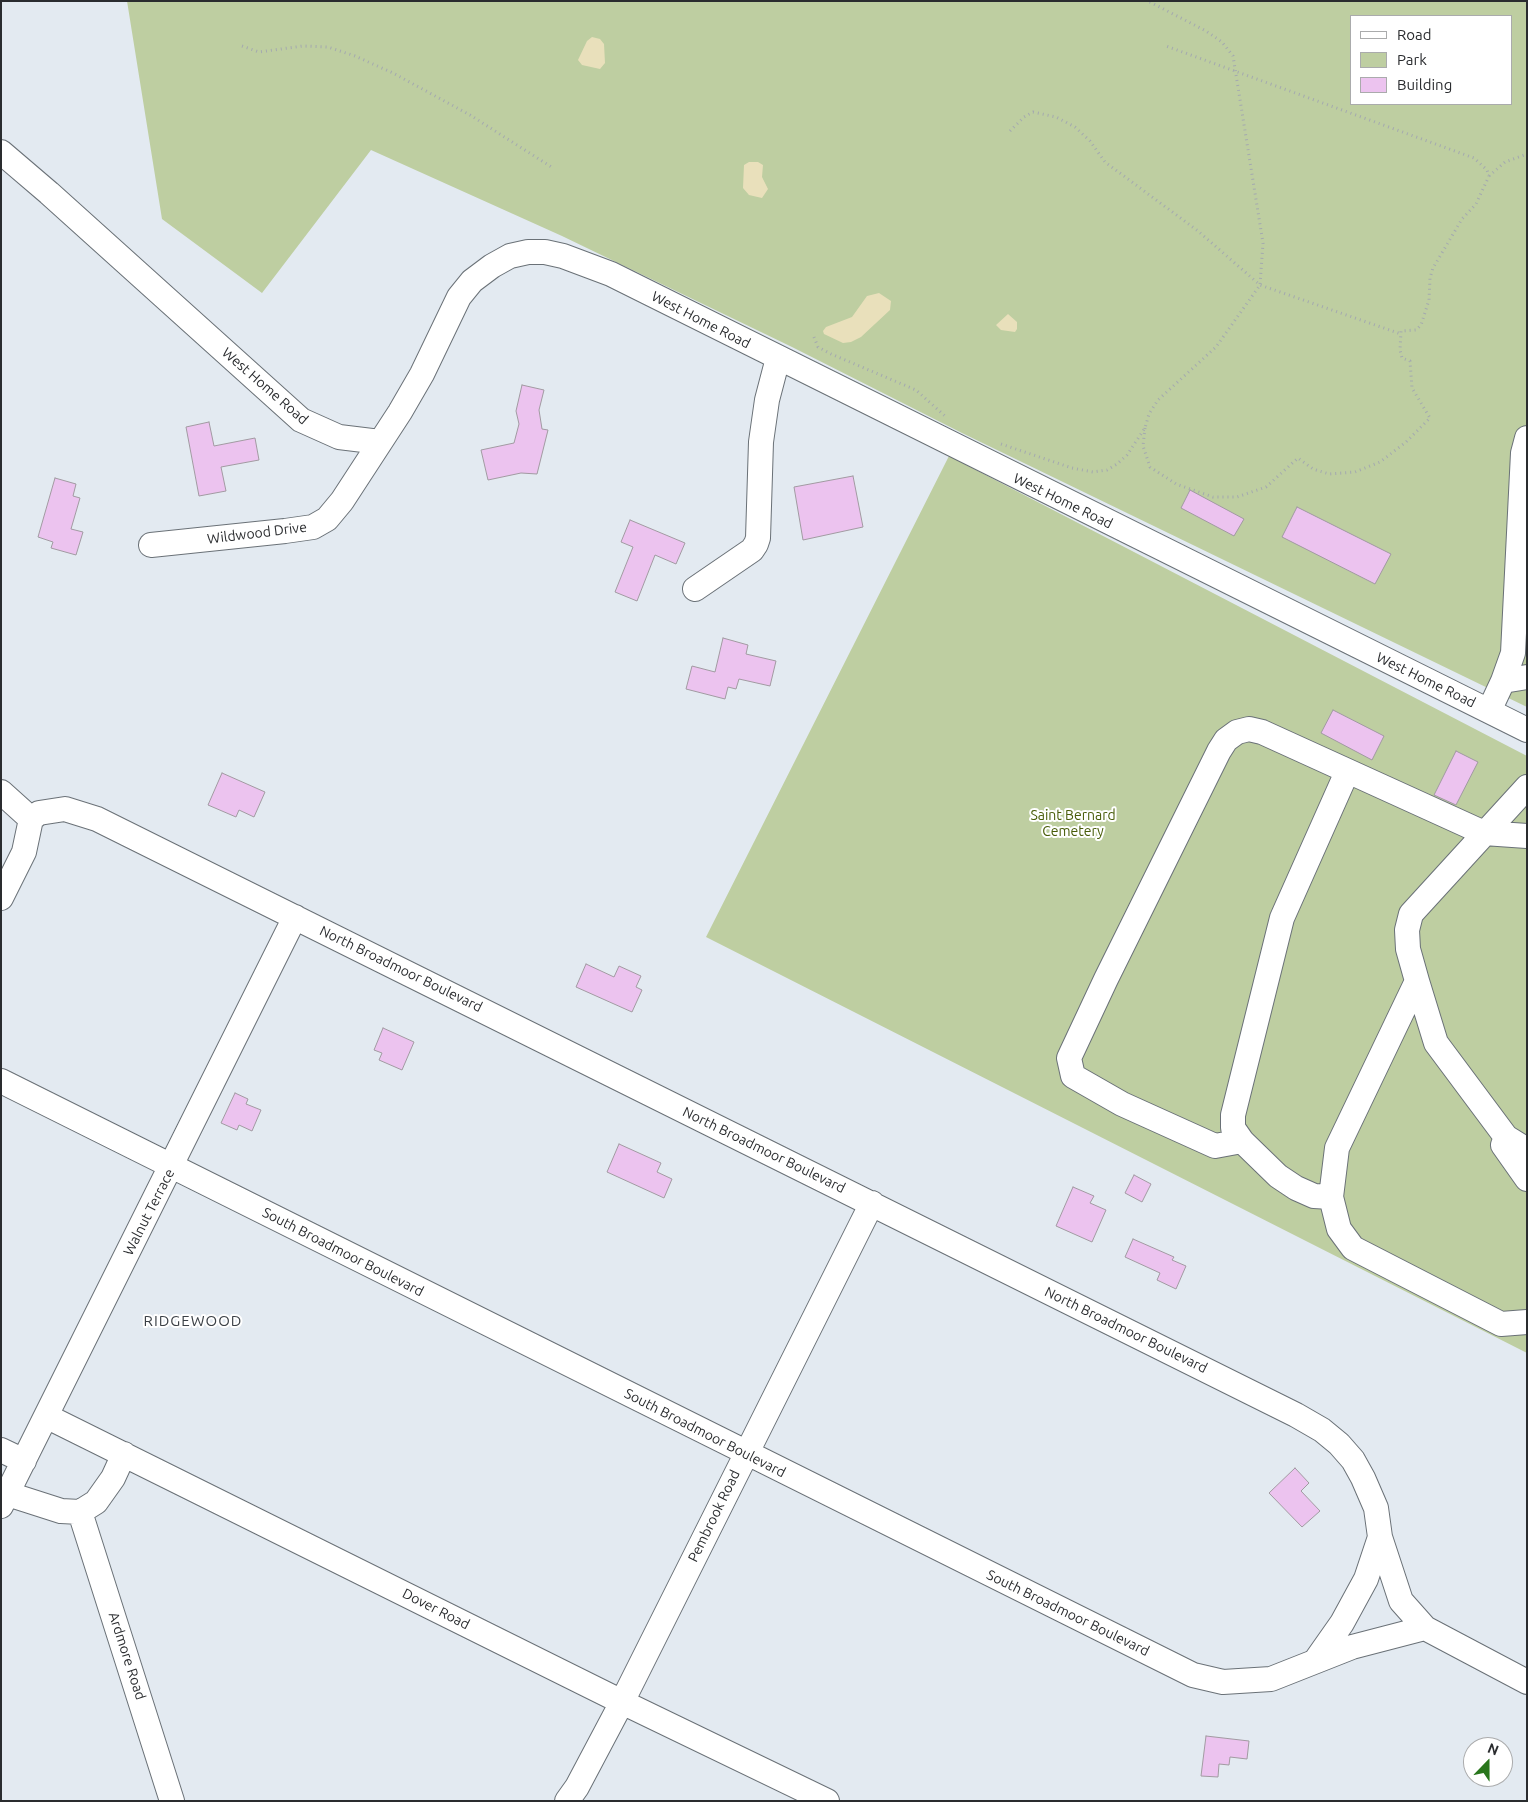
<!DOCTYPE html>
<html>
<head>
<meta charset="utf-8">
<style>
  body { margin:0 }
  #map { position:relative; width:1528px; height:1802px; overflow:hidden; background:#e3eaf1; font-family:Ubuntu,sans-serif }
  canvas { display:block }
  .frame { position:absolute; inset:0; border:2px solid #2a2c2f; pointer-events:none }
  .legend { position:absolute; left:1350px; top:15px; width:162px; height:90px; box-sizing:border-box; background:#fff; border:1px solid #aaabac; margin:0; padding:6px 9px; list-style:none; font-size:15px; color:#2a2c2f }
  .legend li { display:flex; align-items:center; gap:10px; height:25px }
  .legend b { width:25px; border:1px solid #aaabac }
  .north { position:absolute; left:1463px; top:1737px; width:50px; height:50px; box-sizing:border-box; background:#fff; border:1px solid #aaabac; border-radius:50%; rotate:22deg; font-size:14px; font-weight:700; line-height:20px; text-align:center; color:#2a2c2f }
  .north::after { content:''; display:block; margin:auto; width:18px; height:22px; background:#29761c; clip-path:polygon(50% 0,100% 100%,50% 72%,0 100%) }
</style>
</head>
<body>
<div id="map">
<canvas width="1528" height="1802"></canvas>
<div class="frame"></div>
<ul class="legend">
<li><b style="height:6px;background:#fff"></b>Road</li>
<li><b style="height:14px;background:#becea1"></b>Park</li>
<li><b style="height:14px;background:#ecc3ef"></b>Building</li>
</ul>
<div class="north">N</div>
</div>
<script>
const c = document.querySelector('canvas').getContext('2d');
c.lineJoin = 'round';
function paint(path, color) {
  c.fillStyle = color;
  c.fill(path, 'evenodd');
}
function poly(rows) {
  const path = new Path2D();
  for (const r of rows) {
    path.moveTo(r[0], r[1]);
    for (let i = 2; i < r.length; i += 2) path.lineTo(r[i], r[i + 1]);
  }
  return path;
}
function strokePath(path, color, width, dash) {
  c.strokeStyle = color;
  c.lineWidth = width;
  c.lineCap = dash ? 'butt' : 'round';
  c.setLineDash(dash || []);
  c.stroke(path);
}
function write(font, color, halo, rows, align = 'center') {
  c.font = font + ' Ubuntu,sans-serif';
  c.lineWidth = 4;
  c.setLineDash([]);
  c.textBaseline = 'middle';
  c.strokeStyle = halo;
  c.fillStyle = color;
  for (const [text, x, y, turn = 0] of rows) {
    c.save();
    c.translate(x, y);
    c.rotate((+turn || 0) * Math.PI / 180);
    c.textAlign = isNaN(turn) ? turn : align;
    if (halo) c.strokeText(text, 0, 0);
    c.fillText(text, 0, 0);
    c.restore();
  }
}
paint(poly([
  [127,1,1527,1,1527,707,962,433,792,347,562,236,371,150,262,293,162,219],
  [1352,16,1512,16,1512,104,1352,104],
  [949,456,1527,756,1527,1353,706,937]
]), '#becea1');
paint(poly([
  [592,37,600,39,604,44,605,63,600,69,582,65,578,60,587,41],
  [749,162,758,162,763,165,762,177,768,189,762,198,749,195,743,188,744,165],
  [879,293,891,301,890,310,861,337,851,342,843,343,824,334,823,331,826,327,852,317,867,296],
  [1008,314,1017,322,1017,329,1015,332,1001,330,996,325]
]), '#e9e0bb');
const building = poly([
  [522,385,544,390,539,410,542,429,548,430,537,474,521,473,488,480,481,450,514,443,519,424,516,411,522,385],
  [209,422,214,446,255,438,259,460,221,467,226,491,199,496,186,427,209,422],
  [853,476,863,527,803,540,794,487,853,476],
  [55,478,76,484,73,496,80,498,71,529,83,532,76,555,51,548,53,542,38,537,55,478],
  [1190,490,1244,519,1234,536,1181,508,1190,490],
  [1297,507,1391,554,1375,584,1282,537,1297,507],
  [630,520,685,543,676,564,655,555,637,601,615,592,633,547,621,542,630,520],
  [723,638,748,645,746,654,776,661,770,686,739,679,736,689,728,687,725,699,686,689,692,666,715,672,723,638],
  [1333,710,1384,736,1372,760,1321,733,1333,710],
  [1456,751,1478,762,1456,805,1434,795,1456,751],
  [222,773,265,792,254,817,239,810,236,817,208,805,222,773],
  [586,964,614,977,619,966,641,976,636,987,642,990,632,1012,576,987,586,964],
  [383,1028,414,1042,402,1070,379,1060,382,1053,374,1050,383,1028],
  [235,1093,248,1099,246,1104,261,1110,252,1131,239,1125,237,1130,221,1123,235,1093],
  [619,1144,661,1163,657,1172,672,1179,664,1198,607,1172,619,1144],
  [1134,1175,1151,1184,1142,1202,1125,1193,1134,1175],
  [1073,1187,1094,1196,1090,1203,1106,1210,1092,1242,1056,1226,1073,1187],
  [1133,1239,1174,1257,1172,1260,1186,1266,1176,1289,1157,1280,1160,1273,1125,1257,1133,1239],
  [1295,1468,1309,1483,1301,1491,1320,1511,1302,1527,1269,1493,1295,1468],
  [1206,1736,1249,1741,1247,1759,1230,1757,1229,1765,1219,1764,1218,1777,1201,1776,1206,1736]
]);
paint(building, '#ecc3ef');
strokePath(building, '#a19aa1', 1);
const minor = poly([
  [1,152,49,193,301,420,339,437,380,442],
  [151,545,285,531,313,527,327,519,342,501,400,412,422,374,459,297,472,281,492,266,510,256,528,252,545,252,563,256,611,274,1527,730],
  [695,589,752,550,756,544,758,538,761,442,767,400,778,358],
  [1503,681,1527,677],
  [1489,711,1503,681,1513,653,1523,453,1527,438],
  [1,792,31,819],
  [31,819,39,813,65,809,97,819,1296,1415,1322,1430,1339,1444,1353,1460,1363,1478,1376,1508,1380,1537,1401,1601,1425,1628,1527,1682],
  [1,898,24,852,31,819],
  [1417,981,1408,949,1407,930,1411,914,1527,787],
  [1,1081,1193,1675,1223,1682,1271,1679,1352,1647,1425,1628],
  [1506,1137,1503,1145,1527,1179],
  [1242,1141,1215,1146,1122,1104,1073,1076,1069,1058,1106,979,1219,751,1226,740,1237,732,1249,729,1262,732,1484,833,1527,836],
  [1527,1150,1506,1137,1436,1043,1417,981,1337,1148,1331,1197,1339,1229,1353,1248,1501,1324,1527,1322],
  [1331,1197,1314,1196,1296,1188,1278,1176,1242,1141,1233,1128,1233,1115,1282,918,1347,772],
  [46,1416,622,1702,827,1801],
  [1,1450,24,1461],
  [8,1494,61,1511,80,1512,96,1502,113,1478,124,1454],
  [1,1506,295,917],
  [80,1512,172,1801],
  [1316,1660,1342,1623,1366,1579,1380,1537],
  [567,1801,577,1787,622,1702,872,1203]
]);
strokePath(minor, '#6a7177', 26);
strokePath(poly([
  [242,46,259,52,303,46,328,47,355,56,393,73,470,115,553,168],
  [1010,131,1024,117,1033,112,1056,117,1075,127,1090,141,1105,162,1198,231,1260,285,1401,334],
  [1489,176,1505,162,1527,154],
  [814,337,818,347,831,354,916,390,945,416],
  [1145,428,1143,446,1150,467,1176,484,1213,497,1237,497,1266,487,1298,458,1313,469,1329,474,1355,472,1380,462,1406,442,1430,418,1412,388,1410,361,1402,358,1400,350,1401,331,1416,330,1421,325,1429,300,1430,278,1433,268,1462,219,1476,204,1489,176,1487,170,1474,158,1166,46],
  [1001,444,1072,468,1093,472,1107,470,1117,464,1127,455,1145,428,1149,414,1158,400,1216,347,1260,285,1263,243,1233,56,1222,42,1206,31,1148,1]
]), '#a4a9af', 3, [1, 4]);
strokePath(minor, '#fff', 24);
write('14px', '#2a2c2f', '#fff', [
  ["West Home Road",701,320,27],
  ["West Home Road",265,386,41],
  ["West Home Road",1063,501,26],
  ["Wildwood Drive",257,533,-7],
  ["West Home Road",1426,680,26],
  ["North Broadmoor Boulevard",401,969,26],
  ["North Broadmoor Boulevard",764,1150,26],
  ["Walnut Terrace",149,1212,-63],
  ["South Broadmoor Boulevard",343,1252,27],
  ["North Broadmoor Boulevard",1126,1330,26],
  ["South Broadmoor Boulevard",705,1433,27],
  ["Pembrook Road",714,1516,-64],
  ["Dover Road",436,1609,27],
  ["South Broadmoor Boulevard",1068,1613,26],
  ["Ardmore Road",127,1656,72]
]);
write('14px', '#485c09', '#fff', [
  ["Saint Bernard",1073,815],
  ["Cemetery",1073,831]
]);
c.letterSpacing = '1px';
write('15px', '#3b4046', '#fff', [
  ["RIDGEWOOD",193,1321]
]);
c.letterSpacing = '0px';
</script>
</body>
</html>
